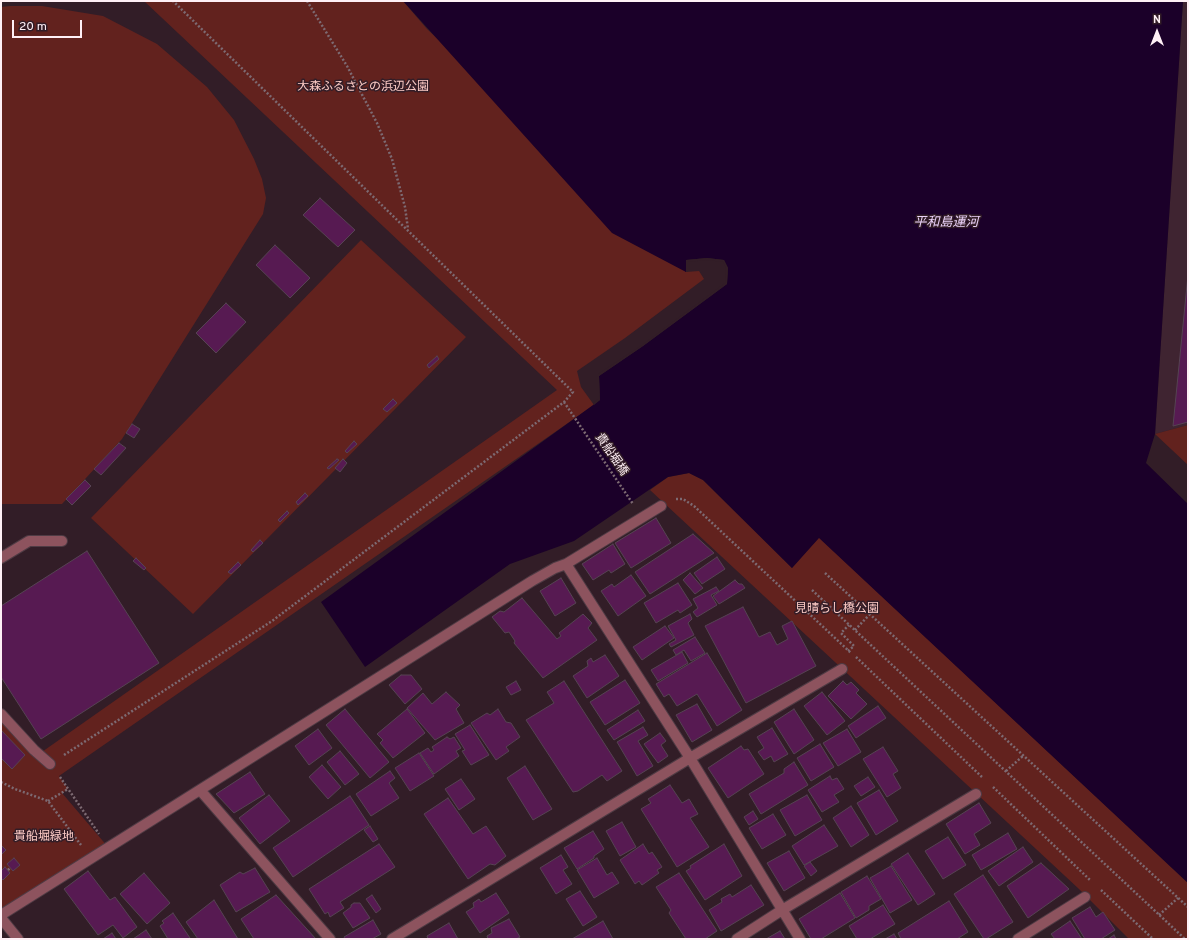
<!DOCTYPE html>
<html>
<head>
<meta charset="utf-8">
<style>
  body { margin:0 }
  #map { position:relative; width:1189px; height:940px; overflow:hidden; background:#321d27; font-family:Overpass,sans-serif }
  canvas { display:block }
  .frame { position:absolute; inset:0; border:2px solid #fff0f6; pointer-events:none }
  .north { position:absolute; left:1137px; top:12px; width:40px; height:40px; -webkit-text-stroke:3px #321d27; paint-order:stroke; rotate:0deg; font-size:11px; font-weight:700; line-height:16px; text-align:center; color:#fff0f6 }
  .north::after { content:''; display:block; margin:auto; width:14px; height:18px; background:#fff0f6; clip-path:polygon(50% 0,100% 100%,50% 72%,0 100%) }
  .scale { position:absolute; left:12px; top:20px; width:70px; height:18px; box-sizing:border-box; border:2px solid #fff0f6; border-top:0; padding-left:5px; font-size:12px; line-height:14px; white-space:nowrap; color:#fff0f6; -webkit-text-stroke:3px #321d27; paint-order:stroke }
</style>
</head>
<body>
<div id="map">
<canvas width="1189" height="940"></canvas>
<div class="frame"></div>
<div class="north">N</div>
<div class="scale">20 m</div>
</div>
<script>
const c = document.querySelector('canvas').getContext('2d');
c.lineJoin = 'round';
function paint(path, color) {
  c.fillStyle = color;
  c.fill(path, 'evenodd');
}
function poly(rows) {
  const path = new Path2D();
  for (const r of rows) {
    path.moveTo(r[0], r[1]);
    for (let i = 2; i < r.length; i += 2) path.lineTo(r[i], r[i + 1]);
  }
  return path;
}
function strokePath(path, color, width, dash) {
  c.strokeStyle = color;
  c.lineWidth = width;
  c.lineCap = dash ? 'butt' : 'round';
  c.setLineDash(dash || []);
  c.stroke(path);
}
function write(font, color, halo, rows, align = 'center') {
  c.font = font + ' Overpass,"Noto Sans JP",sans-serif';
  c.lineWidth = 3;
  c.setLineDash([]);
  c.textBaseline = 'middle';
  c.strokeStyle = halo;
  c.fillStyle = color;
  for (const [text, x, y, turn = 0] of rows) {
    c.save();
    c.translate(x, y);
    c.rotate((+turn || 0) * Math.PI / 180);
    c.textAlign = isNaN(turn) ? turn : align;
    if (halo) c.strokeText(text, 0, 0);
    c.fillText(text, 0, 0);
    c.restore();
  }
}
paint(poly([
  [1183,1,1188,1,1188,425,1155,434]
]), '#3f2431');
paint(poly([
  [144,1,403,1,427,29,686,272,699,271,704,279,625,338,577,371,581,387,594,405,59,776,68,789,62,793,108,847,1,915,1,714,39,754,557,390],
  [10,6,42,6,103,16,157,44,207,87,234,120,254,159,262,179,266,198,263,214,122,439,62,504,1,504,1,7],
  [361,240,466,337,193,614,91,518],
  [1188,425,1188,465,1155,434],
  [689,473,703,480,792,568,819,537,1188,883,1188,939,1129,939,1079,889,650,490,668,477]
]), '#62221e');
paint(poly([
  [403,1,1183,1,1155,434,1146,463,1188,504,1188,883,819,538,792,568,703,480,689,473,668,477,574,541,510,564,365,667,321,602,600,400,599,376,643,346,727,284,728,268,724,260,707,258,686,260,686,272,612,233]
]), '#1b0029');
paint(poly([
  [707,258,724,260,728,268,727,284,643,346,599,376,600,400,594,405,593,403,598,399,598,374,642,345,725,283,726,268,723,262,707,260,688,262,688,272,686,272,686,260]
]), '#321d27');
const building = poly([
  [320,198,355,230,338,247,303,215,320,198],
  [275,245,310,278,290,298,256,265,275,245],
  [1188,275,1188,422,1173,426,1188,275],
  [226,303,246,322,216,353,196,333,226,303],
  [437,356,439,359,429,368,427,365,437,356],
  [393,399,397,403,387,412,383,409,393,399],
  [132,424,140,429,134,438,126,433,132,424],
  [354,441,357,444,347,453,345,451,354,441],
  [119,443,126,448,101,475,94,469,119,443],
  [337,459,339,460,329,469,327,468,337,459],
  [343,459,347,463,340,472,335,468,343,459],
  [85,480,91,486,72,505,66,499,85,480],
  [305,493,308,496,298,505,296,502,305,493],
  [287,511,289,513,280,522,278,520,287,511],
  [656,518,671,543,631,568,615,543,656,518],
  [693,534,714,553,650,594,635,572,693,534],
  [260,540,263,543,253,552,251,550,260,540],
  [613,544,625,564,611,573,609,570,593,580,582,564,613,544],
  [87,551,159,663,41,739,1,677,1,606,87,551],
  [717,557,725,569,702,584,694,573,717,557],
  [136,558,146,568,144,570,133,561,136,558],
  [238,562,241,565,231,574,228,572,238,562],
  [690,573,703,588,695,594,683,580,690,573],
  [631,575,646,596,618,616,601,591,612,584,614,587,631,575],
  [561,578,576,603,555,616,540,591,561,578],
  [735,580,739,584,742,584,745,588,719,604,713,596,735,580],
  [678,583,692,605,680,613,678,610,656,623,644,603,678,583],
  [716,587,719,591,711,595,717,605,697,617,693,612,698,608,693,599,716,587],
  [522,598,557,639,561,636,559,633,583,614,592,623,588,628,597,640,543,678,514,643,515,641,509,632,505,633,492,617,500,611,504,612,522,598],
  [743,607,759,637,770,632,777,645,788,639,782,626,792,621,816,666,746,703,705,626,743,607],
  [690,614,692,619,688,623,694,635,671,647,669,644,676,640,668,626,690,614],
  [665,626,674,638,642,660,633,647,665,626],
  [695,637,705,653,691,661,684,650,676,655,673,650,695,637],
  [682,652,688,663,658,681,651,670,682,652],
  [707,653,742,710,717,726,697,694,677,706,669,694,664,697,656,684,707,653],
  [605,655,619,676,587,698,573,676,588,666,587,661,591,658,593,662,605,655],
  [401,675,411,675,422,689,405,704,389,685,401,675],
  [625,680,640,703,605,725,590,702,625,680],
  [516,681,521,690,511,695,506,687,516,681],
  [564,681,622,771,607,781,602,775,578,791,573,792,526,720,554,703,547,692,564,681],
  [843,681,847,685,851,682,859,690,856,693,867,704,851,719,828,696,843,681],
  [446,692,460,705,456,709,464,723,435,740,407,708,423,693,432,704,446,692],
  [822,692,845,721,827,735,804,706,822,692],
  [697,704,712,730,692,742,676,715,697,704],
  [878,706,886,718,856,738,848,726,878,706],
  [345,709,389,762,370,778,326,725,345,709],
  [407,709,425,733,393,758,380,743,383,740,377,734,407,709],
  [498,709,506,722,511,723,520,737,506,747,509,751,496,760,471,723,487,713,490,715,498,709],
  [794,709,814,740,794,754,774,722,794,709],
  [638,710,645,721,614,740,607,730,638,710],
  [470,725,489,755,471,765,462,751,465,750,455,734,470,725],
  [643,727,648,735,638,741,653,766,637,776,617,742,643,727],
  [772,728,788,754,774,762,771,756,764,760,758,752,764,748,757,737,772,728],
  [318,729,332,748,309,765,295,746,318,729],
  [847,729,861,752,838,766,823,743,847,729],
  [1,730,25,755,12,769,1,758,1,730],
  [660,733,666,741,661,745,668,756,658,763,644,744,660,733],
  [447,737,450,739,454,737,461,748,456,751,459,756,434,774,420,753,428,748,431,752,434,750,432,747,447,737],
  [820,744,834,767,811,781,797,758,820,744],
  [741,746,744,750,748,749,764,774,728,798,708,768,741,746],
  [883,747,898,771,893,774,901,788,887,797,863,759,883,747],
  [340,751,359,774,345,785,327,762,340,751],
  [419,753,434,776,410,791,395,768,419,753],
  [794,762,808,785,761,814,749,794,784,773,784,769,794,762],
  [322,765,341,787,328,799,309,777,322,765],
  [525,766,552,809,533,820,507,778,525,766],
  [390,771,395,778,389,783,399,798,371,816,356,794,390,771],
  [250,772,265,794,234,813,216,794,250,772],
  [830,776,832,780,837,778,844,789,834,795,839,802,822,812,808,790,830,776],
  [868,777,875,787,861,796,854,786,868,777],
  [461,779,475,799,459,810,445,789,461,779],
  [670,785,682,803,689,799,698,814,690,818,709,847,677,867,641,809,651,803,648,799,670,785],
  [879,790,898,821,876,835,857,803,879,790],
  [269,795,290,821,260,844,239,818,269,795],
  [807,795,822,820,795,836,780,810,807,795],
  [350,796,369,825,293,877,273,848,350,796],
  [448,798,473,834,486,826,506,856,495,865,490,864,468,879,424,814,448,798],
  [979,803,991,823,974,834,980,845,965,854,946,824,979,803],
  [851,806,869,835,851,847,833,818,851,806],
  [753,811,758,819,749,825,744,817,753,811],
  [773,814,786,835,762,849,749,828,773,814],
  [622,822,636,847,620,856,606,831,622,822],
  [824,825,838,846,804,865,792,846,824,825],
  [370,826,378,839,373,842,364,830,370,826],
  [593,831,604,849,594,856,594,858,577,869,564,848,593,831],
  [1008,833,1017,849,981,870,972,855,1008,833],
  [948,837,966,865,943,879,925,851,948,837],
  [379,844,395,867,340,902,344,908,330,917,328,912,325,914,309,889,379,844],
  [643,844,649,854,652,852,662,867,657,870,659,873,642,885,639,881,635,884,620,860,643,844],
  [724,844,742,876,705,900,686,871,691,868,690,866,724,844],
  [1,845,6,850,1,855,1,845],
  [1023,847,1033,862,999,886,988,871,1023,847],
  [789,851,805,878,784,891,767,863,789,851],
  [908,853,935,894,918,905,891,864,908,853],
  [561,855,568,867,563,870,572,884,556,894,540,868,561,855],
  [14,858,20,865,13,871,7,864,14,858],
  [597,858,607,875,612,872,619,883,594,898,577,870,597,858],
  [810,862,817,871,811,876,804,866,810,862],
  [1041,863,1069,889,1028,918,1007,886,1041,863],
  [891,866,912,900,890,913,870,878,891,866],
  [5,867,10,873,3,880,1,878,1,871,5,867],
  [255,868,270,892,236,912,220,885,240,872,243,874,255,868],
  [88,871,110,900,115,897,137,927,123,938,113,925,98,935,64,889,88,871],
  [144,873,170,903,147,924,120,894,144,873],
  [679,873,717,931,705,939,686,939,669,913,671,910,656,887,679,873],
  [983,875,1013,922,986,939,984,939,954,894,983,875],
  [867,876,881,899,869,906,869,910,856,918,841,892,867,876],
  [751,885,764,905,721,931,709,910,722,902,721,899,730,894,732,897,751,885],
  [580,891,597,917,583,926,566,899,580,891],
  [496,893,509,913,480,933,466,912,474,907,473,903,479,899,481,902,496,893],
  [840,893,855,918,821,939,811,939,799,919,840,893],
  [276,895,316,939,254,939,241,919,276,895],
  [372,895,381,909,376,913,366,899,372,895],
  [214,900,238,939,198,939,186,922,214,900],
  [949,901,968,932,957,939,901,939,898,933,949,901],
  [354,903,360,903,370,918,353,928,343,913,351,907,351,905,354,903],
  [883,905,895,924,870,939,857,939,849,926,883,905],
  [1090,907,1096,917,1103,912,1115,930,1101,939,1085,939,1072,918,1090,907],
  [173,913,190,938,188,939,168,939,160,926,164,923,162,921,173,913],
  [509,919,520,937,516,939,488,939,487,936,492,933,491,928,509,919],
  [373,920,381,934,372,939,345,939,344,937,373,920],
  [603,921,613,939,572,939,603,921],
  [1070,921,1082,939,1055,939,1051,934,1070,921],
  [449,923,458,939,428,939,427,936,449,923],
  [146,930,152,939,133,939,146,930],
  [780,931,785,939,766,939,780,931],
  [112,933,116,939,103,939,112,933],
  [894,934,897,939,885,939,894,934],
  [1114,935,1116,939,1108,939,1114,935]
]);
paint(building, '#571a52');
strokePath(building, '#564353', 1);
const minor = poly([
  [1,558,29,541,62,541],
  [566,564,661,506],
  [1,714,34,750,50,764],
  [200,790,330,939],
  [1,915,532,581,555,568,566,564,690,758,800,939],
  [1,918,18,939],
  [392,939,690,758,842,669],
  [737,939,782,910,976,794],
  [1018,939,1085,897]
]);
strokePath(minor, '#4f3b44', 12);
strokePath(poly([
  [307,1,347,66,377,123,392,159,405,207,408,229],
  [564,402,633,504],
  [676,499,683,499,694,506,851,653],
  [825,573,1188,907],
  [812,590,1185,939],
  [855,630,870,614],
  [848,651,854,646,841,633,849,625],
  [856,657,983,778],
  [64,755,272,621,564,402,573,392,173,1],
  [1006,771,1024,755],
  [60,777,99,834],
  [1,782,15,789,48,801,81,845],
  [993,787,1090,880],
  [48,801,68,789],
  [8,870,10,868],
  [1101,890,1153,939],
  [1159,915,1178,898]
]), '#7d6a72', 2.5, [2, 2]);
strokePath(minor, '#8d535e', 10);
write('12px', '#feccc6', '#321d27', [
  ["大森ふるさとの浜辺公園",363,88],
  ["見晴らし橋公園",837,610],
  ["貴船堀緑地",44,838]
]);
write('12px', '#fff0f6', '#321d27', [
  ["貴船堀橋",611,455,56]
]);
write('italic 13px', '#ead1f8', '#321d27', [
  ["平和島運河",946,223]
]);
</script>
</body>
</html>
